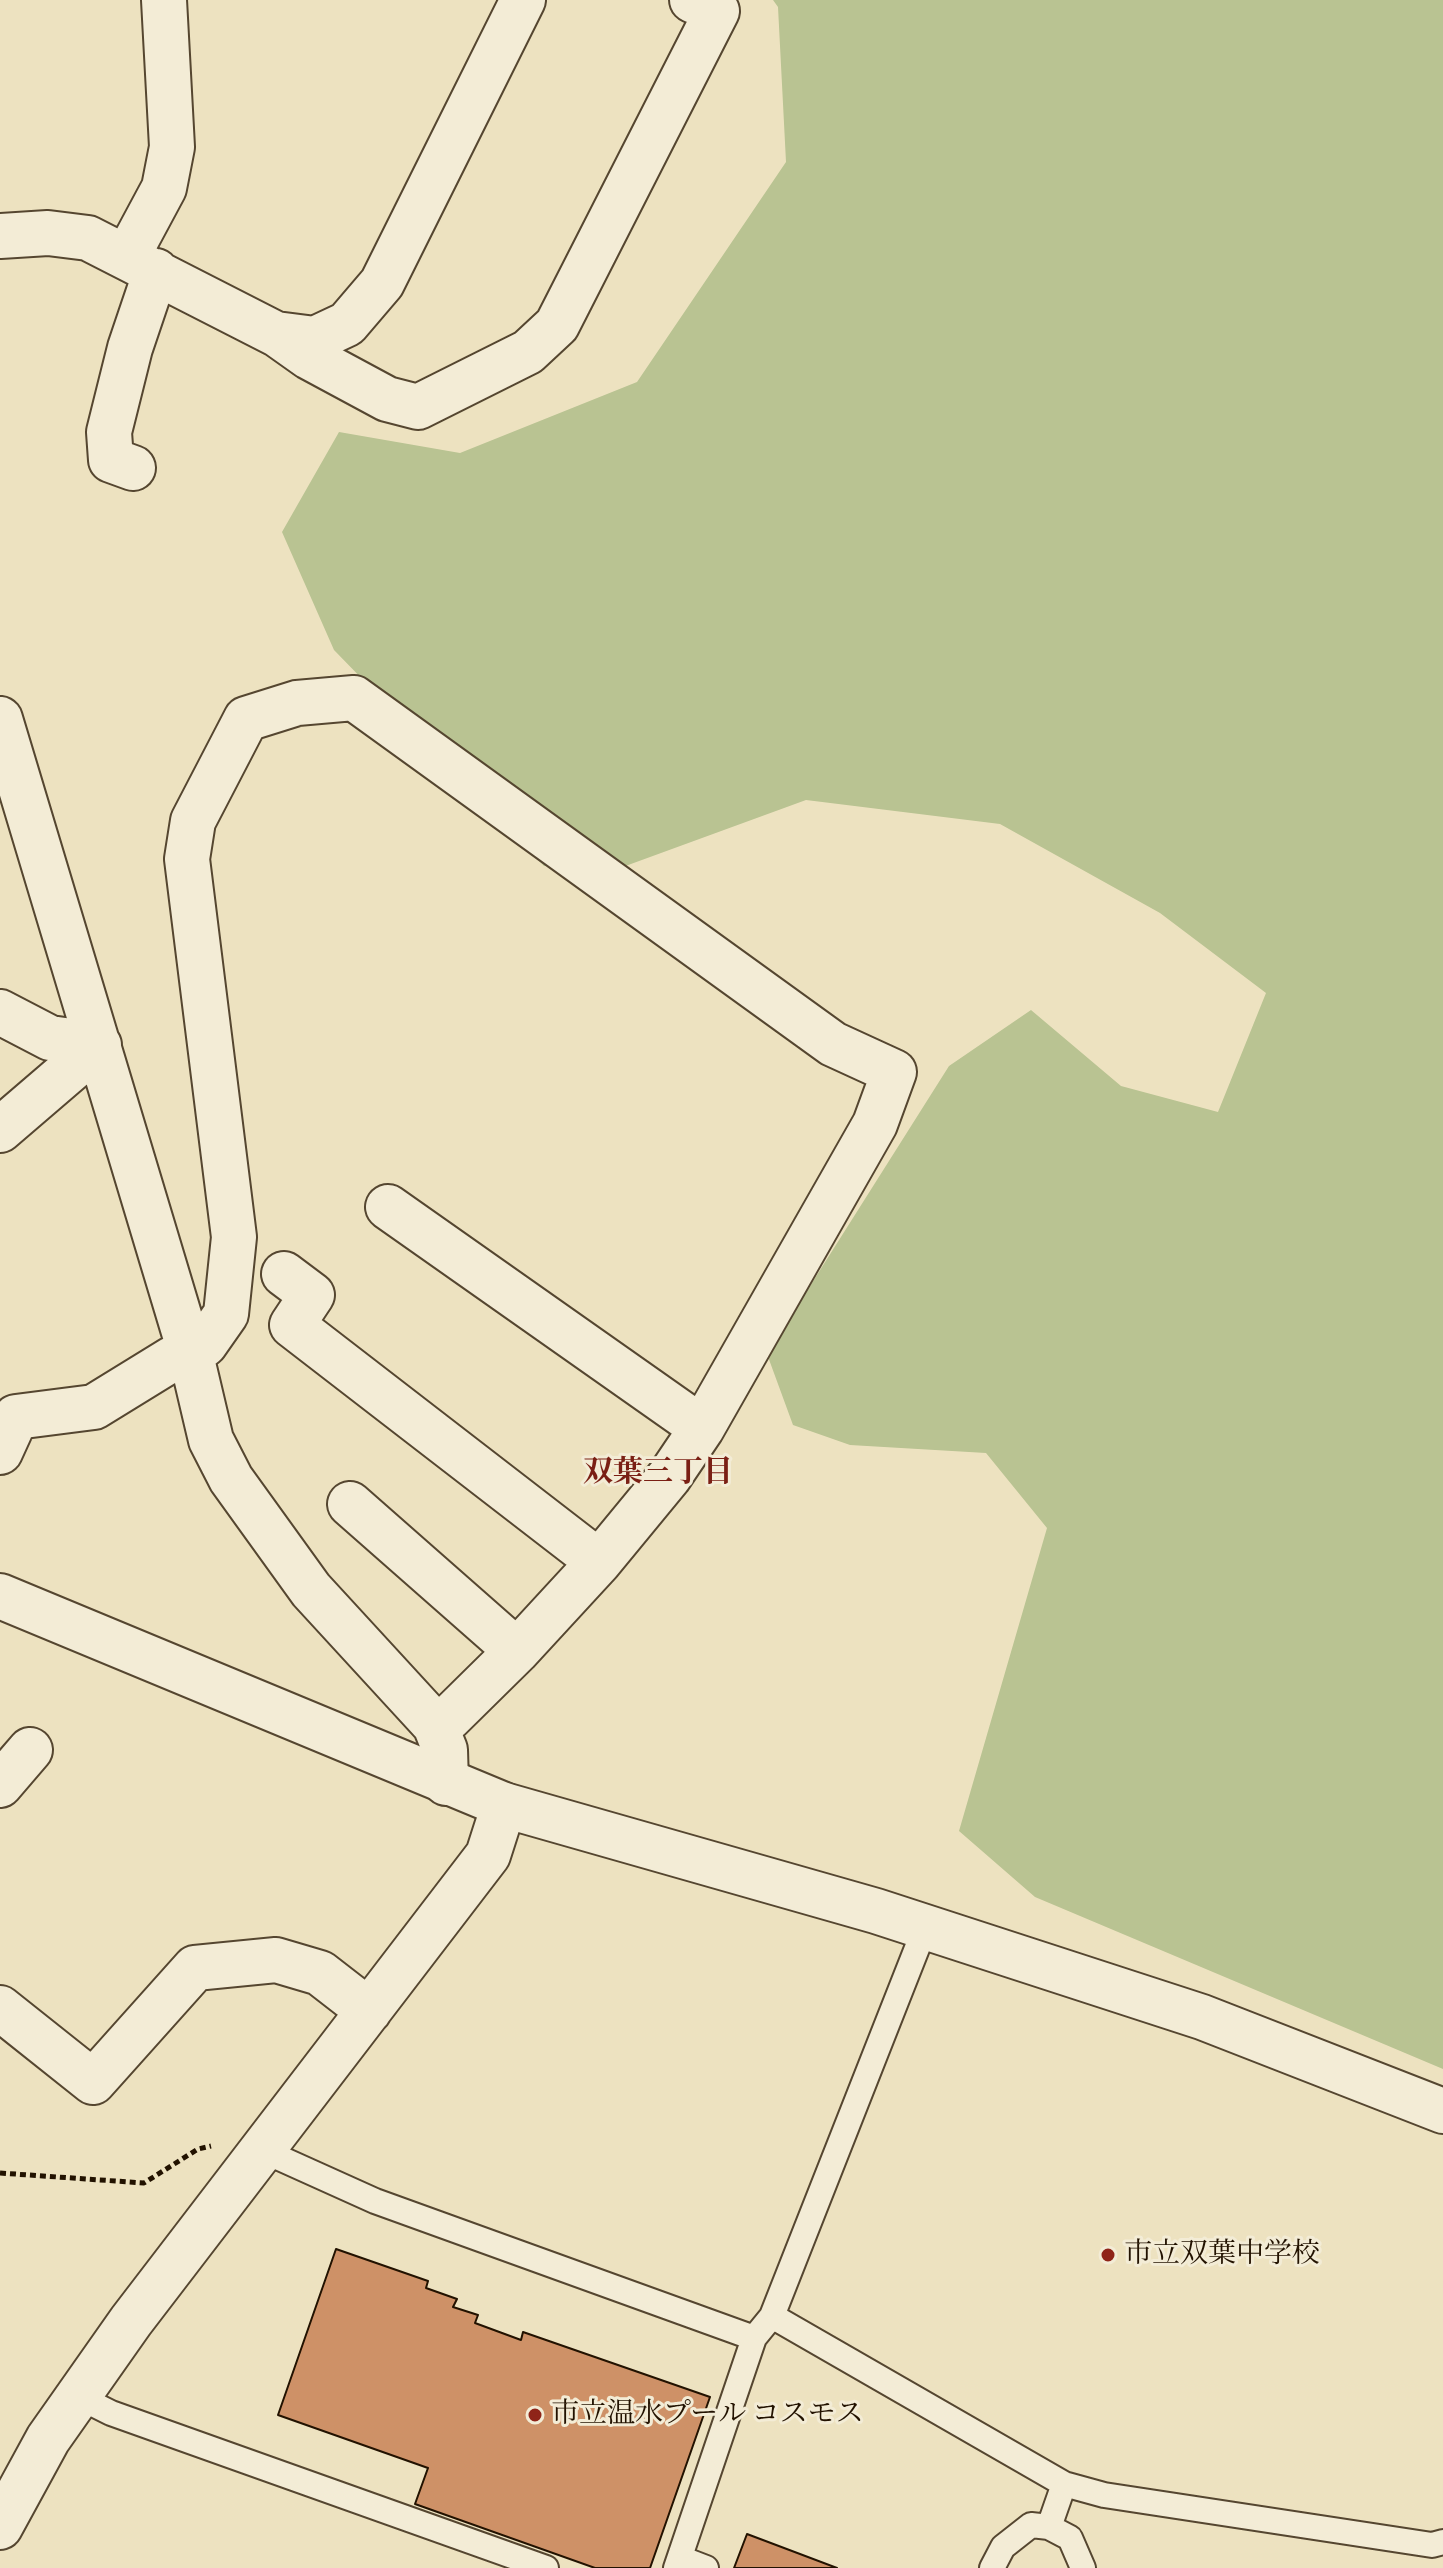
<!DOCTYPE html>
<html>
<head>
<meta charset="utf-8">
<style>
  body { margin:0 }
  canvas { display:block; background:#ede2c0 }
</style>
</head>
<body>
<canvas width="1443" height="2568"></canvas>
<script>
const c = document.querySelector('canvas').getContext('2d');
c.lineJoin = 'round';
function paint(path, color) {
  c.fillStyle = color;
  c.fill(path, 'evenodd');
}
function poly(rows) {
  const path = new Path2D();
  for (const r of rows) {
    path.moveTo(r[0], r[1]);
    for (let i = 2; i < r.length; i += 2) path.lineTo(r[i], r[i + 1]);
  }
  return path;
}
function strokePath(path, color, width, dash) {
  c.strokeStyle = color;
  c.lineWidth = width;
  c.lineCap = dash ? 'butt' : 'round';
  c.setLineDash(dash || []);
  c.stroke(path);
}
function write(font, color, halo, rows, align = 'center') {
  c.font = font + ' Alegreya,"Noto Serif JP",serif';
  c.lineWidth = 6;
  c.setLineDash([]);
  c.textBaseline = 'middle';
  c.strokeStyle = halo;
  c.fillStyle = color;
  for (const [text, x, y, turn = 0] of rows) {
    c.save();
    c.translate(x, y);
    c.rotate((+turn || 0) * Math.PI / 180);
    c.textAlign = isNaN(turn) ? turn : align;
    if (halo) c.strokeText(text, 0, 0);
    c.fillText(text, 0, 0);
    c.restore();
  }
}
paint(poly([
  [773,0,1443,0,1443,2069,1035,1897,959,1831,1047,1528,986,1453,850,1445,793,1425,767,1354,949,1066,1031,1010,1121,1086,1218,1112,1266,993,1160,913,1000,824,806,800,620,868,544,866,334,650,282,532,339,432,460,453,637,382,786,162,778,7]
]), '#b9c392');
const building = poly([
  [336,2249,428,2281,426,2288,457,2299,453,2307,478,2315,475,2323,521,2340,523,2332,710,2397,650,2568,595,2568,415,2504,428,2468,278,2415,336,2249],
  [747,2534,837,2568,734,2568,747,2534]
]);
paint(building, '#ce9167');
strokePath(building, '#221200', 2);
const service = poly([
  [264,2151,375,2201,754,2338],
  [772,2316,1064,2484,1049,2527],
  [77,2396,111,2413,546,2568],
  [1064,2484,1104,2495,1432,2545,1443,2542],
  [680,2558,706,2568],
  [676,2568,754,2338,772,2316,925,1928],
  [992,2568,1003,2547,1031,2525,1049,2527,1070,2538,1083,2568]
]);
const minor = poly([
  [0,236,48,233,88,238,276,334,315,339,347,324,382,283,523,0],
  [127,257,164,188,172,147,164,0],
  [278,335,309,357,387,399,418,407,528,352,557,325,717,11,692,0],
  [133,468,111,460,109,432,130,348,156,271],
  [0,719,191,1355,211,1440,231,1479,311,1590,435,1725,445,1750,446,1783],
  [0,1012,50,1038,99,1045],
  [0,1130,99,1045],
  [388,1207,702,1428],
  [284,1274,312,1295,292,1325,599,1562],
  [0,1452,16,1417,94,1407,172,1359,191,1355,205,1344,226,1314,234,1237,187,859,193,821,246,719,297,703,354,698,833,1044,894,1072,875,1124,702,1428,669,1477,599,1562,517,1651,449,1718,435,1725],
  [350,1504,517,1651],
  [0,1785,30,1750],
  [0,2008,93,2082,195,1968,276,1960,320,1973,369,2011],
  [0,2527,48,2439,131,2321,488,1855,504,1805]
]);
const tertiary = poly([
  [0,1596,504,1805,876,1911,1202,2017,1443,2111]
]);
strokePath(service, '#554630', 28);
strokePath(minor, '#554630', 48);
strokePath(tertiary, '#554630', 48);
strokePath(poly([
  [0,2173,144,2183,198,2149,211,2146]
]), '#221200', 5, [6, 4]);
strokePath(service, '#f3ecd6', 24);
strokePath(minor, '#f3ecd6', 44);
strokePath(tertiary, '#f3ecd6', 44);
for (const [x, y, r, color] of [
  [1108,2255,8,"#8f2418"],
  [535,2415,8,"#8f2418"]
]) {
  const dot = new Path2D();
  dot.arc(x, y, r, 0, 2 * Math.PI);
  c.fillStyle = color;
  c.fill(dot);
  strokePath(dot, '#f3ecd6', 3);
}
write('28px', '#221200', '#f3ecd6', [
  ["市立双葉中学校",1124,2255],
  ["市立温水プール コスモス",551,2415]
], 'left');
write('bold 30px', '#7a1f14', '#f3ecd6', [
  ["双葉三丁目",658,1474]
]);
</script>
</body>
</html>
